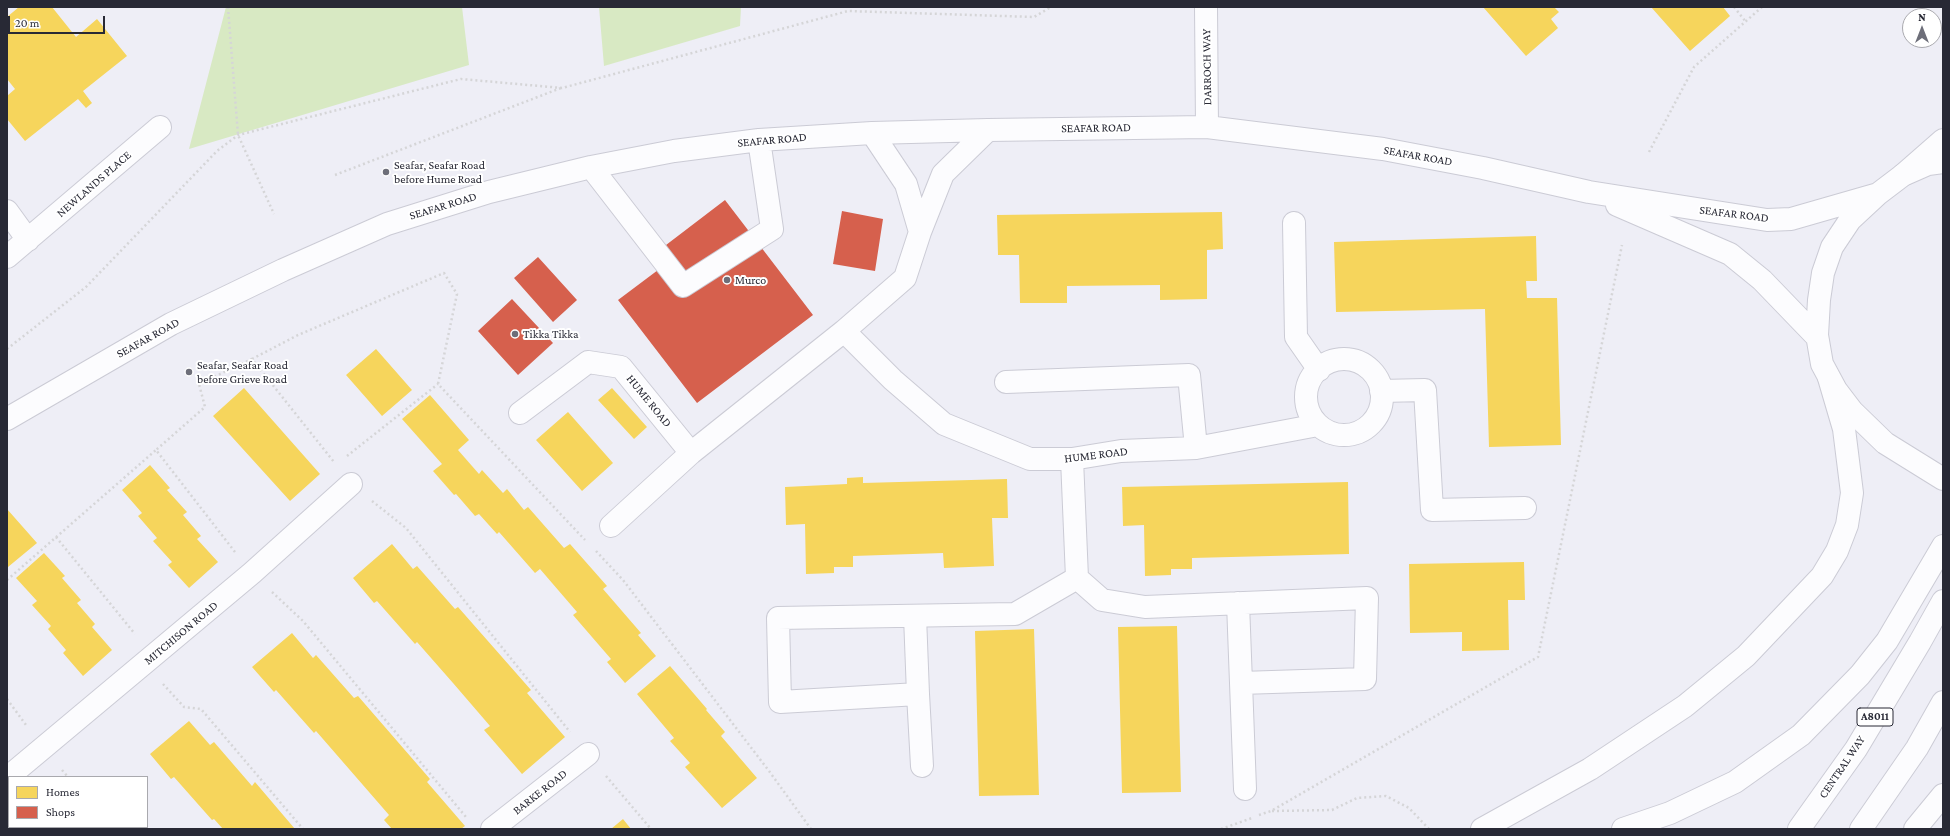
<!DOCTYPE html>
<html>
<head>
<meta charset="utf-8">
<style>
  body { margin:0 }
  #map { position:relative; width:1950px; height:836px; overflow:hidden; background:#eeeef6; font-family:"Crimson Pro",serif }
  canvas { display:block }
  .frame { position:absolute; inset:0; border:8px solid #282935; pointer-events:none }
  .legend { position:absolute; left:8px; top:776px; width:140px; height:52px; box-sizing:border-box; background:#fff; border:1px solid #a9a9ae; margin:0; padding:5px 7px; list-style:none; font-size:12px; color:#282935 }
  .legend li { display:flex; align-items:center; gap:8px; height:20px }
  .legend b { width:20px; border:1px solid #a9a9ae }
  .north { position:absolute; left:1902px; top:8px; width:40px; height:40px; box-sizing:border-box; background:#fff; border:1px solid #a9a9ae; border-radius:50%; rotate:0deg; font-size:11px; font-weight:700; line-height:16px; text-align:center; color:#282935 }
  .north::after { content:''; display:block; margin:auto; width:14px; height:18px; background:#6d6e79; clip-path:polygon(50% 0,100% 100%,50% 72%,0 100%) }
  .scale { position:absolute; left:8px; top:16px; width:97px; height:18px; box-sizing:border-box; border:2px solid #282935; border-top:0; padding-left:5px; font-size:12px; line-height:14px; white-space:nowrap; color:#282935; -webkit-text-stroke:3px #fff; paint-order:stroke }
</style>
</head>
<body>
<div id="map">
<canvas width="1950" height="836"></canvas>
<div class="frame"></div>
<ul class="legend">
<li><b style="height:11px;background:#f6d55c"></b>Homes</li>
<li><b style="height:11px;background:#d6604d"></b>Shops</li>
</ul>
<div class="north">N</div>
<div class="scale">20 m</div>
</div>
<script>
const c = document.querySelector('canvas').getContext('2d');
c.lineJoin = 'round';
function paint(path, color) {
  c.fillStyle = color;
  c.fill(path, 'evenodd');
}
function poly(rows) {
  const path = new Path2D();
  for (const r of rows) {
    if (r.length === 3) {
      path.moveTo(r[0] + r[2], r[1]);
      path.arc(r[0], r[1], r[2], 0, 2 * Math.PI);
      continue;
    }
    path.moveTo(r[0], r[1]);
    for (let i = 2; i < r.length; i += 2) path.lineTo(r[i], r[i + 1]);
  }
  return path;
}
function strokePath(path, color, width, dash) {
  c.strokeStyle = color;
  c.lineWidth = width;
  c.lineCap = dash ? 'butt' : 'round';
  c.setLineDash(dash || []);
  c.stroke(path);
}
function write(font, color, halo, rows, align = 'center') {
  c.font = font + ' "Crimson Pro",serif';
  c.lineWidth = 4;
  c.setLineDash([]);
  c.textBaseline = 'middle';
  c.strokeStyle = halo;
  c.fillStyle = color;
  for (const [text, x, y, turn = 0] of rows) {
    c.save();
    c.translate(x, y);
    c.rotate((+turn || 0) * Math.PI / 180);
    c.textAlign = isNaN(turn) ? turn : align;
    if (halo) c.strokeText(text, 0, 0);
    c.fillText(text, 0, 0);
    c.restore();
  }
}
paint(poly([
  [226,7,462,7,469,65,189,149],
  [599,7,741,7,740,26,604,66]
]), '#d8e9c3');
paint(poly([
  [19,7,52,7,76,37,97,19,127,56,83,91,92,103,86,108,78,99,25,141,7,119,7,96,15,89,7,79,7,17],
  [1483,7,1554,7,1559,12,1551,19,1558,28,1526,56],
  [1651,7,1723,7,1730,16,1690,51],
  [1222,212,1223,249,1207,250,1207,299,1160,300,1160,285,1067,286,1067,303,1020,303,1019,255,998,255,997,215],
  [1536,236,1537,281,1526,281,1527,298,1557,298,1561,445,1489,447,1485,309,1336,312,1334,242],
  [376,349,412,390,382,416,346,375],
  [244,388,320,474,290,501,213,416],
  [612,388,647,427,634,439,598,400],
  [430,395,469,440,458,450,479,474,482,470,503,493,507,489,524,510,528,507,564,548,570,544,607,586,603,589,641,633,638,635,656,656,625,683,607,662,611,659,573,615,577,612,540,569,535,573,499,532,497,534,479,514,475,516,456,494,454,495,433,471,442,464,402,419],
  [568,412,613,463,582,491,536,440],
  [150,465,170,488,167,490,187,512,183,515,201,536,197,539,218,562,189,588,168,565,172,562,153,541,157,538,138,516,142,513,122,490],
  [863,477,863,483,1007,479,1008,518,992,518,994,566,944,568,943,553,853,556,853,567,834,567,834,573,806,574,805,524,786,525,785,487,847,484,847,478],
  [1348,482,1349,554,1192,558,1192,569,1171,569,1171,575,1145,576,1144,525,1123,526,1122,487],
  [7,509,37,543,8,567,7,566],
  [392,544,413,569,417,566,455,609,458,607,531,690,527,693,565,737,522,774,484,730,490,726,453,683,417,642,415,644,377,601,374,603,353,578],
  [44,553,65,576,62,578,81,600,77,603,95,624,92,627,112,650,83,676,63,653,66,650,48,629,51,626,32,605,37,601,16,578],
  [1524,562,1525,600,1508,600,1509,650,1462,651,1462,632,1410,633,1409,564],
  [1177,626,1181,792,1122,793,1118,627],
  [1034,629,1039,795,979,796,975,631],
  [292,633,313,658,316,655,354,698,358,696,430,779,427,782,465,826,461,829,392,829,384,820,389,815,316,731,314,733,276,690,274,692,252,667],
  [670,666,707,709,706,710,725,732,721,736,757,778,722,808,685,767,690,763,670,741,674,738,637,694],
  [189,721,210,745,214,742,252,786,255,782,295,829,223,829,214,819,212,820,174,777,171,779,150,754],
  [623,819,631,829,611,829],
  [69,827,101,827,103,829,66,829]
]), '#f6d55c');
paint(poly([
  [725,200,813,315,697,403,618,300,658,270,649,258],
  [842,211,883,219,875,271,833,264],
  [538,257,577,300,553,322,514,278],
  [512,299,553,343,518,375,478,331]
]), '#d6604d');
const minor = poly([
  [1206,7,1207,127],
  [1943,162,1928,164,1903,175,1878,194,1850,220,1832,247,1823,273,1819,300,1817,335,1822,364,1836,390,1852,411,1885,443,1943,479],
  [591,167,683,286,772,229,759,140],
  [1617,205,1730,254,1762,280,1817,337],
  [7,211,28,240],
  [1294,223,1296,337,1319,370],
  [920,232,943,174,988,130],
  [7,257,160,127],
  [844,331,893,380,944,424,1030,459,1072,459,1121,451,1196,448,1318,425],
  [1344,397,38],
  [1006,382,1189,375,1196,448],
  [1381,391,1425,390,1432,510,1525,508],
  [520,413,588,362,621,367,691,453],
  [7,419,171,324,283,270,387,224,489,192,591,167,674,151,759,140,872,133,988,130,1207,127,1383,149,1483,168,1589,192,1767,220,1791,219,1878,194],
  [1072,459,1077,578,1102,600,1145,607,1367,598,1365,679,1241,683,1238,603],
  [611,526,691,453,844,331,905,278,920,232,906,184,872,133],
  [915,616,918,694,780,702,778,618,1015,614,1077,578],
  [1241,683,1245,789],
  [918,694,922,766],
  [7,778,252,573,351,484],
  [492,829,588,754]
]);
const major = poly([
  [1903,175,1943,140],
  [1482,829,1590,769,1685,706,1746,656,1822,576,1837,551,1847,525,1852,493,1844,429,1829,378],
  [1623,829,1670,813,1735,782,1801,735,1860,675,1887,641,1943,546],
  [1799,829,1856,749,1920,642,1943,601],
  [1861,829,1917,748,1943,702],
  [1915,829,1943,795]
]);
strokePath(minor, '#cbcbd5', 24);
strokePath(major, '#cbcbd5', 24);
strokePath(poly([
  [228,7,238,135,274,214],
  [1734,7,1746,22],
  [1649,152,1694,67,1762,7],
  [335,175,561,88],
  [7,349,86,287,217,151,238,135,461,79,562,88,848,11,1034,17,1051,7],
  [252,359,298,335,444,273,457,294,438,384,585,540],
  [347,456,438,384],
  [372,501,406,528,570,732],
  [56,537,135,634],
  [596,551,623,580,769,771,811,829],
  [235,552,156,450,205,407,199,384,252,359,334,462],
  [7,580,156,450],
  [272,592,303,621,466,817],
  [163,684,184,707,201,709,303,829],
  [7,699,26,725],
  [62,770,68,777],
  [606,776,651,829],
  [1272,811,1332,810,1357,798,1386,796,1409,808,1429,829],
  [1259,815,1271,811,1538,657,1622,245],
  [114,827,118,829],
  [1221,829,1252,818]
]), '#d5d5d7', 2.5, [2, 3]);
strokePath(minor, '#fcfcfe', 22);
strokePath(major, '#fcfcfe', 22);
for (const [x, y, r, color] of [
  [386,172,4,"#6d6e79"],
  [727,280,4,"#6d6e79"],
  [515,334,4,"#6d6e79"],
  [189,372,4,"#6d6e79"]
]) {
  const dot = new Path2D();
  dot.arc(x, y, r, 0, 2 * Math.PI);
  c.fillStyle = color;
  c.fill(dot);
  strokePath(dot, '#fff', 1.5);
}
for (const [x, y, w] of [
  [1875,717,36]
]) {
  const box = new Path2D();
  box.roundRect(x - w / 2, y - 9, w, 18, 3);
  c.fillStyle = '#fff';
  c.fill(box);
  strokePath(box, '#282935', 1);
}
write('bold 11px', '#282935', null, [
  ["A8011",1875,717]
]);
write('12px', '#282935', '#fff', [
  ["DARROCH WAY",1207,67,-91],
  ["SEAFAR ROAD",1096,128,-1],
  ["SEAFAR ROAD",772,140,-5],
  ["SEAFAR ROAD",1418,156,10],
  ["NEWLANDS PLACE",94,184,-41],
  ["SEAFAR ROAD",443,206,-17],
  ["SEAFAR ROAD",1734,214,7],
  ["SEAFAR ROAD",148,338,-29],
  ["HUME ROAD",649,401,51],
  ["HUME ROAD",1096,455,-7],
  ["MITCHISON ROAD",181,633,-40],
  ["CENTRAL WAY",1842,767,-56],
  ["BARKE ROAD",540,792,-38]
]);
write('12px', '#282935', '#fff', [
  ["Seafar, Seafar Road",394,165],
  ["before Hume Road",394,179],
  ["Murco",735,280],
  ["Tikka Tikka",523,334],
  ["Seafar, Seafar Road",197,365],
  ["before Grieve Road",197,379]
], 'left');
</script>
</body>
</html>
